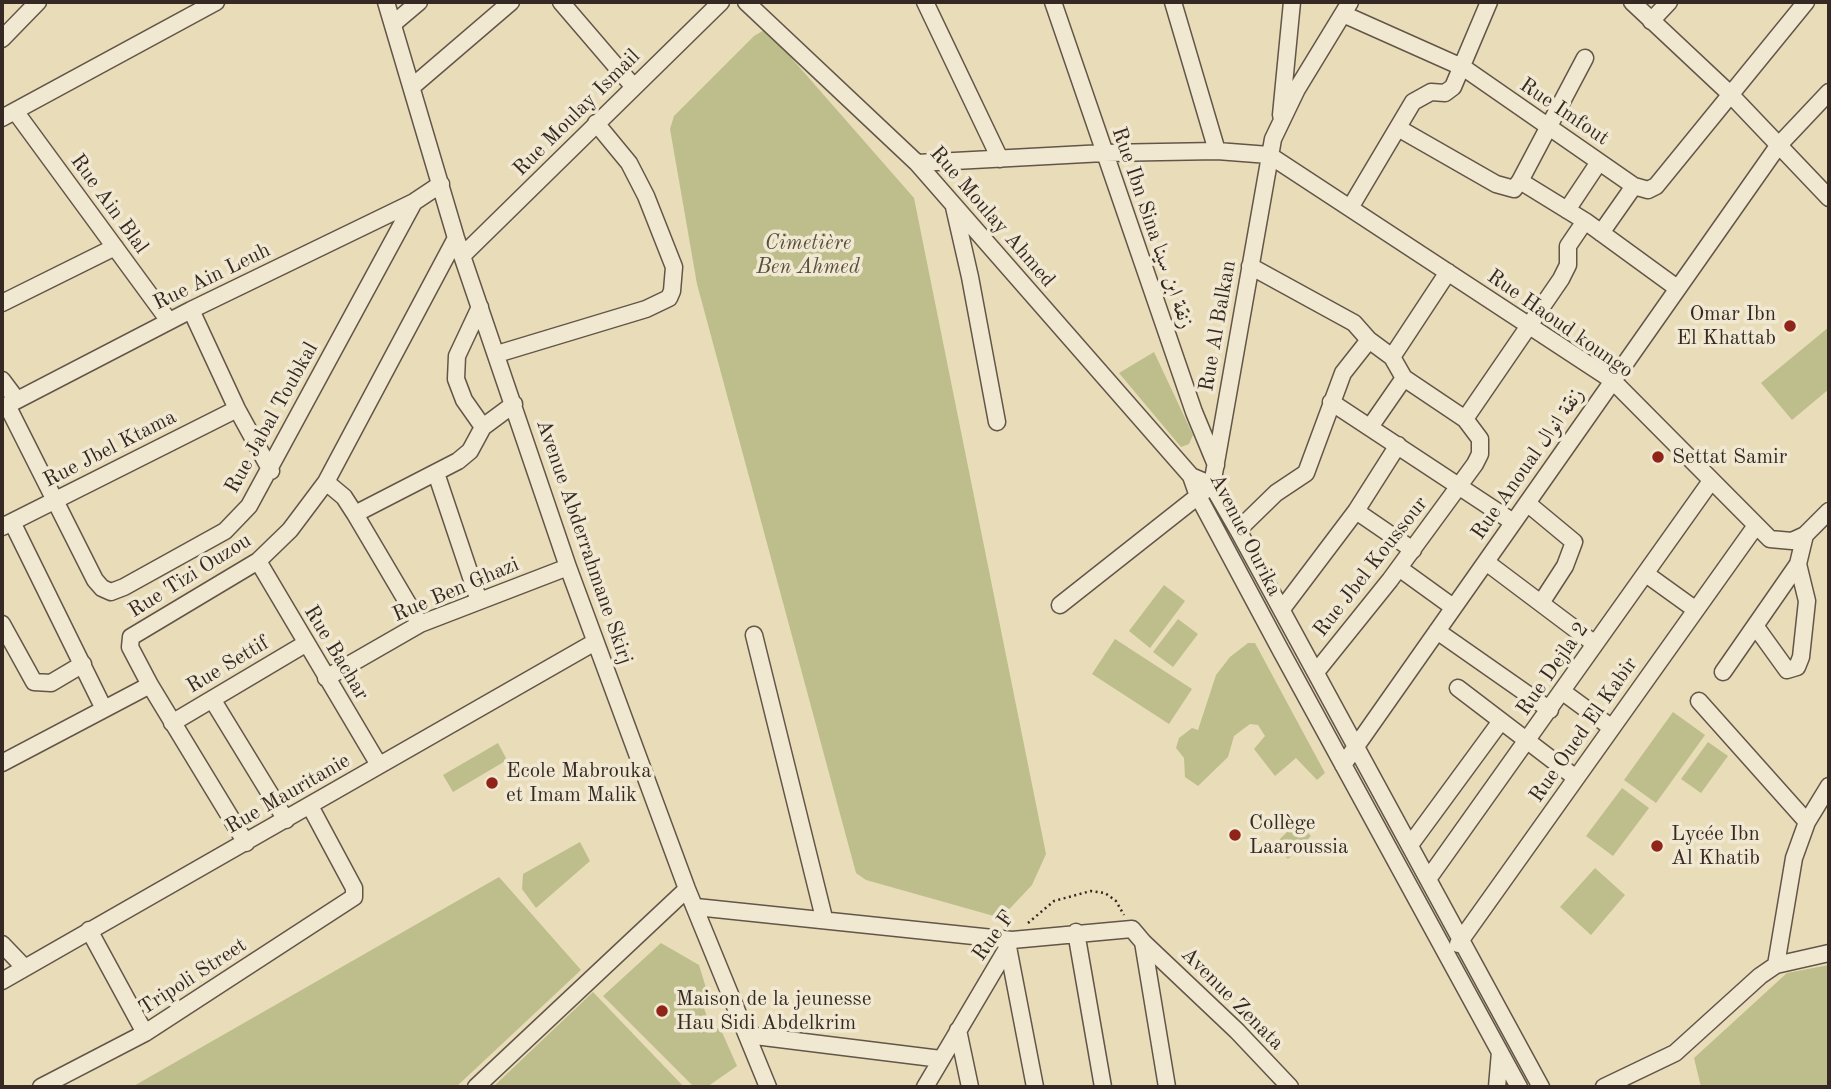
<!DOCTYPE html>
<html>
<head>
<meta charset="utf-8">
<style>
  body { margin:0 }
  #map { position:relative; width:1831px; height:1089px; overflow:hidden; background:#e9dcb9; font-family:"Old Standard TT",serif }
  canvas { display:block }
  .frame { position:absolute; inset:0; border:4px solid #362924; pointer-events:none }
</style>
</head>
<body>
<div id="map">
<canvas width="1831" height="1089"></canvas>
<div class="frame"></div>
</div>
<script>
const c = document.querySelector('canvas').getContext('2d');
c.lineJoin = 'round';
function paint(path, color) {
  c.fillStyle = color;
  c.fill(path, 'evenodd');
}
function poly(rows) {
  const path = new Path2D();
  for (const r of rows) {
    path.moveTo(r[0], r[1]);
    for (let i = 2; i < r.length; i += 2) path.lineTo(r[i], r[i + 1]);
  }
  return path;
}
function strokePath(path, color, width, dash) {
  c.strokeStyle = color;
  c.lineWidth = width;
  c.lineCap = dash ? 'butt' : 'round';
  c.setLineDash(dash || []);
  c.stroke(path);
}
function write(font, color, halo, rows, align = 'center') {
  c.font = font + ' "Old Standard TT",Amiri,serif';
  c.lineWidth = 7;
  c.setLineDash([]);
  c.textBaseline = 'middle';
  c.strokeStyle = halo;
  c.fillStyle = color;
  for (const [text, x, y, turn = 0] of rows) {
    c.save();
    c.translate(x, y);
    c.rotate((+turn || 0) * Math.PI / 180);
    c.textAlign = isNaN(turn) ? turn : align;
    if (halo) c.strokeText(text, 0, 0);
    c.fillText(text, 0, 0);
    c.restore();
  }
}
paint(poly([
  [766,29,914,198,1046,854,1032,885,1001,918,866,880,856,873,697,284,670,129,674,116,754,36],
  [1829,327,1829,389,1792,420,1761,383],
  [1154,352,1193,435,1189,444,1181,447,1119,373],
  [1164,585,1185,601,1150,648,1129,631],
  [1178,619,1198,634,1173,667,1153,652],
  [1115,639,1192,689,1169,724,1092,674],
  [1248,643,1255,643,1325,773,1317,780,1296,758,1275,776,1254,749,1265,736,1258,725,1250,724,1234,736,1228,757,1198,786,1185,777,1184,758,1176,748,1179,738,1192,728,1198,730,1216,675,1230,657],
  [1673,712,1705,735,1656,803,1624,780],
  [1708,742,1728,756,1701,793,1681,779],
  [498,743,507,760,453,792,443,775],
  [1622,788,1649,808,1613,856,1586,836],
  [1297,822,1311,836,1288,859,1274,845],
  [580,842,590,861,536,908,522,889,523,874],
  [1595,868,1625,895,1591,935,1560,907],
  [499,877,581,970,456,1087,132,1087],
  [661,943,699,965,707,991,700,997,710,1025,721,1030,737,1066,707,1087,694,1087,603,996],
  [1829,965,1829,1087,1701,1087,1694,1058,1787,973],
  [593,992,684,1087,493,1087]
]), '#bdbe8b');
const minor = poly([
  [386,2,456,238,568,567,687,889,768,1087],
  [561,2,633,86],
  [746,2,917,163,1191,476,1198,496,1281,651,1519,1087],
  [925,2,1000,159],
  [1053,2,1194,412,1216,465],
  [1173,2,1217,151],
  [1632,2,1729,93,1829,198],
  [1343,14,1464,68,1634,186,1648,190,1656,186,1806,2],
  [1651,21,1669,2],
  [393,24,419,2],
  [2,39,38,2],
  [1585,58,1520,181,1585,221,1677,288],
  [413,86,511,2],
  [15,111,169,321],
  [1281,115,1292,2],
  [2,118,216,2],
  [1398,128,1496,184,1514,189,1520,181],
  [917,163,1104,153,1217,151,1269,155,1612,380,1770,539,1792,541,1805,535,1829,511],
  [954,207,970,277,997,422],
  [1350,208,1413,102,1431,92,1445,93,1453,87,1489,2],
  [1567,210,1599,162],
  [1601,233,1634,186],
  [463,255,721,2],
  [1250,266,1354,323,1369,340,1392,357,1404,378,1465,419,1480,439,1480,454,1475,464,1390,580,1316,672],
  [2,303,115,247],
  [480,307,457,356,456,379,464,400,483,427],
  [191,310,237,409,271,471],
  [497,354,646,309,669,298,672,291,674,267,646,196,629,163,596,123],
  [1392,357,1448,272],
  [2,380,17,400],
  [1331,402,1513,522],
  [7,405,95,580,102,588,111,592,124,587,225,531,249,506,414,202],
  [2,408,191,310,414,202,441,184],
  [1465,419,1561,279,1568,265,1568,246,1585,221],
  [1370,427,1404,378],
  [436,473,479,601],
  [1191,476,1212,485,1238,530,1541,1087],
  [326,482,344,497,355,514,420,624],
  [1527,503,1574,542,1565,566,1541,603],
  [1356,511,1413,550],
  [355,514,458,461,470,451,483,427,514,404],
  [12,522,104,709],
  [2,527,237,409],
  [1238,530,1276,493,1306,473,1343,373,1369,340],
  [258,561,379,765],
  [1486,562,1595,644],
  [1399,568,1453,607],
  [1646,574,1696,610],
  [1060,605,1212,485,1273,139,1297,89,1350,2],
  [1282,609,1356,511,1398,445],
  [2,624,34,682,51,683,83,664],
  [1756,627,1787,670,1797,667,1801,657,1807,601,1798,564],
  [1437,631,1550,710],
  [754,635,824,918],
  [1723,672,1798,564,1805,535],
  [326,678,420,624,568,567],
  [1458,688,1576,778],
  [1563,692,1612,728],
  [212,699,286,820],
  [1699,701,1807,822],
  [172,723,305,644],
  [2,763,150,685],
  [1343,765,1778,146,1829,92],
  [246,843,150,685,130,647,131,637,258,561,290,530,326,482,456,238],
  [1410,845,1501,721],
  [1428,879,1711,481],
  [696,907,1012,940,1132,929,1143,942,1167,1087],
  [89,930,145,1033],
  [1076,932,1103,1087],
  [1143,942,1237,1031,1290,1087],
  [2,944,25,968],
  [1458,944,1755,527],
  [1008,947,1035,1087],
  [1776,965,1794,858,1807,822,1829,786],
  [2,981,595,642],
  [958,1030,970,1087],
  [747,1035,941,1059],
  [41,1087,145,1033,354,897,354,888,310,806],
  [476,1087,687,889],
  [925,1087,1012,940],
  [1497,1087,1500,1052],
  [1604,1087,1675,1053,1760,976,1776,965,1829,953]
]);
strokePath(minor, '#635649', 19);
strokePath(poly([
  [1028,923,1054,901,1091,891,1105,893,1116,901,1124,915]
]), '#362924', 2.5, [2, 3.5]);
strokePath(minor, '#f1e8d2', 16);
for (const [x, y, r, color] of [
  [1790,326,7,"#8f2418"],
  [1658,457,7,"#8f2418"],
  [492,783,7,"#8f2418"],
  [1235,835,7,"#8f2418"],
  [1657,846,7,"#8f2418"],
  [662,1011,7,"#8f2418"]
]) {
  const dot = new Path2D();
  dot.arc(x, y, r, 0, 2 * Math.PI);
  c.fillStyle = color;
  c.fill(dot);
  strokePath(dot, '#f1e8d2', 2.5);
}
write('21px', '#362924', '#f1e8d2', [
  ["Rue Imfout",1564,112,34],
  ["Rue Moulay Ismail",577,113,-45],
  ["Rue Ain Blal",109,204,54],
  ["Rue Moulay Ahmed",992,217,49],
  ["Rue Ibn Sina زنقة ابن سينا",1152,228,71],
  ["Rue Ain Leuh",212,277,-26],
  ["Rue Haoud koungo",1560,324,35],
  ["Rue Al Balkan",1218,326,-80],
  ["Rue Jabal Toubkal",272,418,-61],
  ["Rue Jbel Ktama",110,449,-27],
  ["Rue Anoual زنقة انوال",1528,464,-55],
  ["Avenue Ourika",1245,535,63],
  ["Avenue Abderrahmane Skirj",584,542,71],
  ["Rue Jbel Koussour",1371,567,-52],
  ["Rue Tizi Ouzou",190,576,-32],
  ["Rue Ben Ghazi",456,590,-23],
  ["Rue Bachar",336,653,59],
  ["Rue Settif",228,665,-31],
  ["Rue Dejla 2",1553,669,-55],
  ["Rue Oued El Kabir",1584,730,-55],
  ["Rue Mauritanie",288,794,-30],
  ["Rue F",994,936,-54],
  ["Tripoli Street",193,977,-33],
  ["Avenue Zenata",1232,999,45]
]);
write('italic 21px', '#584e3e', '#f1e8d2', [
  ["Cimetière",808,243],
  ["Ben Ahmed",808,267]
]);
write('21px', '#362924', '#f1e8d2', [
  ["Omar Ibn",1776,314,"right"],
  ["El Khattab",1776,338,"right"],
  ["Settat Samir",1672,457],
  ["Ecole Mabrouka",506,771],
  ["et Imam Malik",506,795],
  ["Collège",1249,823],
  ["Laaroussia",1249,847],
  ["Lycée Ibn",1671,834],
  ["Al Khatib",1671,858],
  ["Maison de la jeunesse",676,999],
  ["Hau Sidi Abdelkrim",676,1023]
], 'left');
</script>
</body>
</html>
